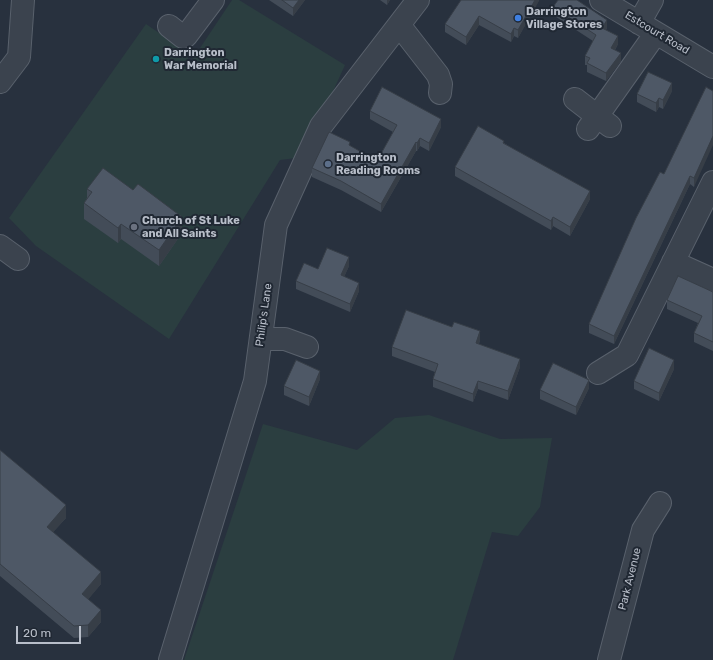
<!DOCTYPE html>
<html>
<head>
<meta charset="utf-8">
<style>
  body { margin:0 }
  #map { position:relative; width:713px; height:660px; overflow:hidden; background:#28313e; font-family:Rubik,sans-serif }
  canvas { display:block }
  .scale { position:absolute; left:16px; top:626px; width:65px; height:18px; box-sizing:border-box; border:2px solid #b8bec9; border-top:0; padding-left:5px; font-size:12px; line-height:14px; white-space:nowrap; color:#b8bec9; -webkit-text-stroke:3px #202833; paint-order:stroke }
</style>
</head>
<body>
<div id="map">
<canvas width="713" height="660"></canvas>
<div class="scale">20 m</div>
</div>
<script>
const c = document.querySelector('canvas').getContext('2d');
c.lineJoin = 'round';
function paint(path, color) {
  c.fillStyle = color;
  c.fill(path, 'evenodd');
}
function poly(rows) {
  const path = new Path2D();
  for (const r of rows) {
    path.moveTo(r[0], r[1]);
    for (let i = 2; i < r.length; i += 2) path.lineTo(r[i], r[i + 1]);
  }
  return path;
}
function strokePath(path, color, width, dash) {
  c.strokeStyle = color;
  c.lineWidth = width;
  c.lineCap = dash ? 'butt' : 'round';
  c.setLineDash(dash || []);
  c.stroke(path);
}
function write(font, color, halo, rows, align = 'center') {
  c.font = font + ' Rubik,sans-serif';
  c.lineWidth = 4;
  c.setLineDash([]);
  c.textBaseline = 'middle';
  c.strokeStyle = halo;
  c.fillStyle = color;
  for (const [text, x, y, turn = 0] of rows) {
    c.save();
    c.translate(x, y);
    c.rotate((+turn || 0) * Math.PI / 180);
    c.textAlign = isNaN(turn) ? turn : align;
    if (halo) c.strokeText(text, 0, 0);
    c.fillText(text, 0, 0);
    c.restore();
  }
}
paint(poly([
  [232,0,239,0,345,65,325,109,296,158,280,160,169,339,36,246,9,218,146,24,184,50,190,63],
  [429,415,500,439,552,438,540,507,518,536,492,532,453,660,184,660,263,424,357,450,395,418]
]), '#2b3e40');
const minor = poly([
  [601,0,713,67],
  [639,23,652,0],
  [169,26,183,37,186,36,213,0],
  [400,26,438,75,441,84,440,93],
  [0,82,19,57,23,0],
  [575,99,610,126],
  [588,129,656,33],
  [0,246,18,259],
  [673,262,713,280],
  [261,339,285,339,307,347],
  [598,373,627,355,713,182],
  [170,660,255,381,276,225,321,126,418,0],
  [609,660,643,530,660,503]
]);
strokePath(minor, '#59616c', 24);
strokePath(minor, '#3b434e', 22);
paint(poly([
  [269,0,305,0,293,16],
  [380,0,390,0,387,5],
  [539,0,518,38,514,36,511,42,479,25,466,45,445,32,445,24],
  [553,7,607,28,606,30,618,44,615,50,621,61,606,81,587,72,587,65,585,65,585,56,593,41,553,15],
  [672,91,663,109,659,107,656,112,637,102,637,94],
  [713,91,694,187,690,184,614,344,589,333,589,324,664,174],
  [370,111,441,127,429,151,420,146,417,151,416,151,381,212,341,190,312,177,312,168,350,146,377,161,393,132,370,119],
  [504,143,590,199,570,236,553,226,551,230,455,176,455,167],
  [87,189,182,233,159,266,121,239,118,243,84,219,84,203,87,198],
  [349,266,344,277,359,291,350,312,296,289,296,281,318,269],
  [713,292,713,351,694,342,694,333,698,323,667,309,667,300],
  [480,340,479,344,520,367,508,400,478,389,473,402,433,387,433,379,435,372,392,356,392,347],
  [674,369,659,401,634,389,634,381],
  [320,379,309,406,284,395,284,386],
  [589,388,576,415,540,399,540,390],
  [0,450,66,518,53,532,101,584,88,599,101,622,88,637,74,638,0,576]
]), '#434c58');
paint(poly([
  [299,0,305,0,293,16,293,8],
  [387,0,390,0,387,5],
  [535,0,539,0,539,1,518,38,518,30],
  [479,16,479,25,466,45,466,37],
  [607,20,607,28,602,36,602,28],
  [514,28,514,36,511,42,511,34],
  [618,36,618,44,611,57,611,48],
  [621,53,621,61,606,81,606,73],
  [672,83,672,91,663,109,663,100],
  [659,98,659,107,656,112,656,103],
  [441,119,441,127,429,151,429,143],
  [713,136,713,145,694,187,694,178],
  [420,138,420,146,417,151,417,143],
  [416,142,416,151,381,212,381,204],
  [690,176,690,184,614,344,614,336],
  [590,191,590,199,570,236,570,227],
  [182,217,182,233,159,266,159,250],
  [553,217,553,226,551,230,551,221],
  [121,224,121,239,118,243,118,228],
  [349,257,349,266,341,284,341,275],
  [359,283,359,291,350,312,350,304],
  [480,331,480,340,476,351,476,343],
  [520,359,520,367,508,400,508,391],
  [674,360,674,369,659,401,659,393],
  [320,371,320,379,309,406,309,397],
  [589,380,589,388,576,415,576,407],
  [478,381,478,389,473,402,473,394],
  [66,505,66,518,47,539,47,527],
  [101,572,101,584,82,607,82,594],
  [101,610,101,622,88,637,88,625]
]), '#373e47');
const building = poly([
  [282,0,299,0,293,8,282,0],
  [461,0,535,0,518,30,514,28,511,34,479,16,466,37,445,24,461,0],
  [558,0,577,0,607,20,602,28,618,36,611,48,621,53,606,73,587,63,590,58,585,56,596,35,553,7,558,0],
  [648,72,672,83,663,100,659,98,656,103,637,94,648,72],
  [382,87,441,119,429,143,420,138,417,143,416,142,381,204,341,181,312,168,329,132,350,142,349,145,377,161,397,125,370,111,382,87],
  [706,87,713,91,713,136,694,178,690,176,614,336,589,324,636,218,660,172,664,174,706,87],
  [478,126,504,141,503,143,590,191,570,227,553,217,551,221,455,167,478,126],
  [103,168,133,190,138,184,182,217,159,250,121,224,118,228,84,203,92,192,87,189,103,168],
  [327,248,349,257,341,275,359,283,350,304,296,281,304,263,318,269,327,248],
  [678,276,713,292,713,342,694,333,702,316,667,300,678,276],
  [406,310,452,327,454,322,480,331,476,343,520,359,508,391,478,381,473,394,433,379,438,364,392,347,406,310],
  [649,348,674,360,659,393,634,381,649,348],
  [296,360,320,371,309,397,284,386,296,360],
  [553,363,589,380,576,407,540,390,553,363],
  [0,450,66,505,47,527,101,572,82,594,101,610,88,625,74,626,0,564,0,450]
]);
paint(building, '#4e5866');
strokePath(building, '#373e47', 1);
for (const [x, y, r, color] of [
  [518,18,4,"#3f7fe0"],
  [156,59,4,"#0f9aa8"],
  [328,164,4,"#5c6f8a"],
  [134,227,4,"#6b7280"]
]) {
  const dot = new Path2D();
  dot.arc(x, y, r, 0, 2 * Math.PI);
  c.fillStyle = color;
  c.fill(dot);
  strokePath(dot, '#202833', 1.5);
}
write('bold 11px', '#b8bec9', '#202833', [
  ["Darrington",526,12],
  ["Village Stores",526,25],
  ["Darrington",164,53],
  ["War Memorial",164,66],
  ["Darrington",336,158],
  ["Reading Rooms",336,171],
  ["Church of St Luke",142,221],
  ["and All Saints",142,234]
], 'left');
write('11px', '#b8bec9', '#202833', [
  ["Estcourt Road",657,33,31],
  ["Philip's Lane",264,315,-82],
  ["Park Avenue",630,579,-76]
]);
</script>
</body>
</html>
